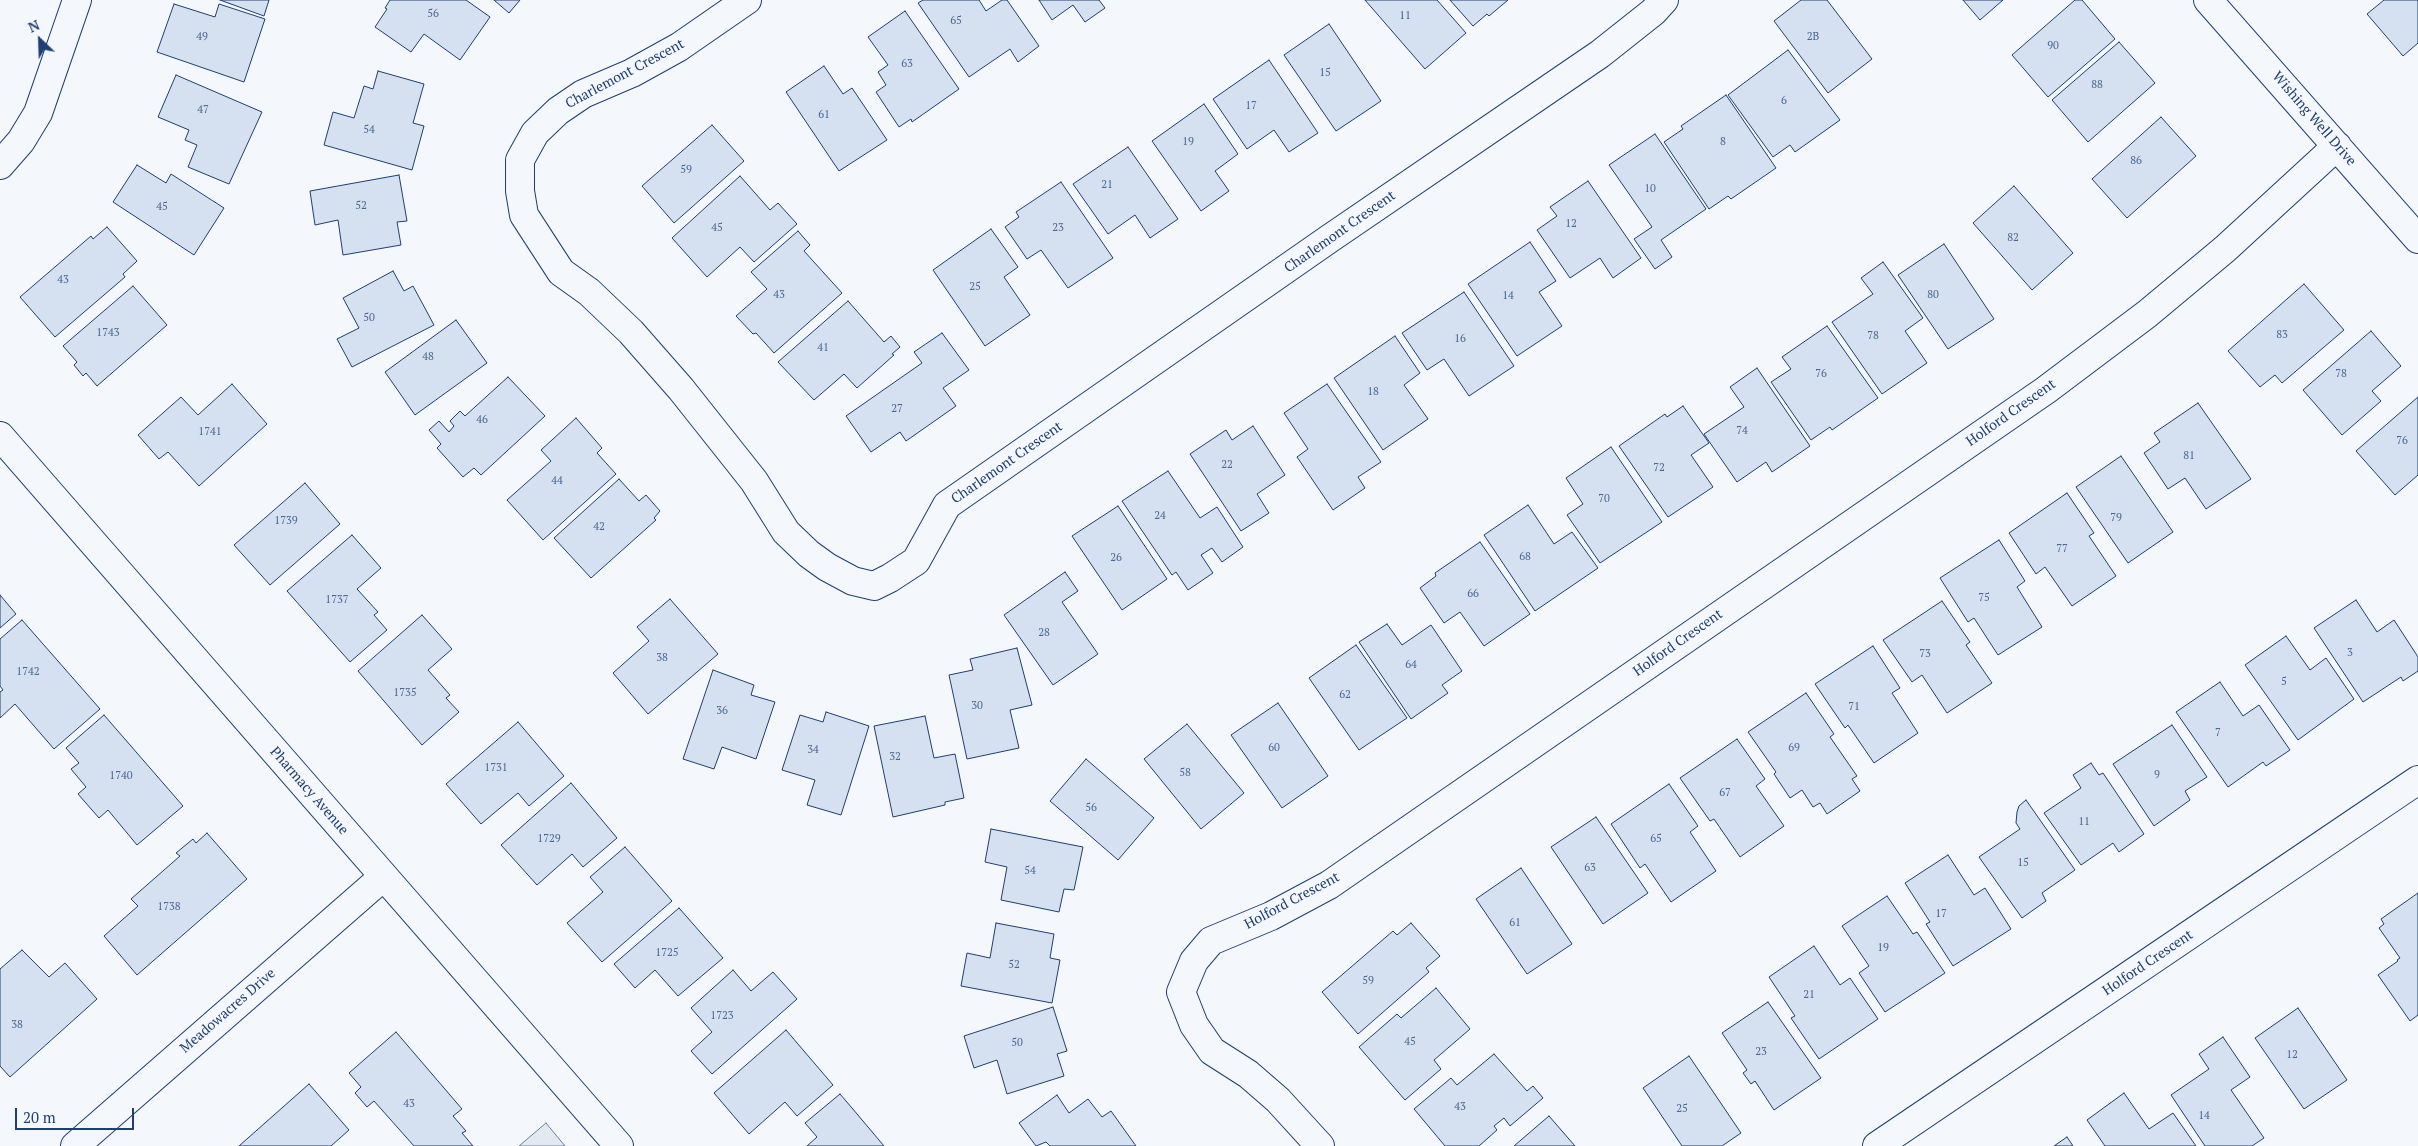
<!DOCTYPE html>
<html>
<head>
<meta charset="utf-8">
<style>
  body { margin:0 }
  #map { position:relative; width:2418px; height:1146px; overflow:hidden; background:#f4f7fb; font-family:"PT Serif",serif }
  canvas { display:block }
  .north { position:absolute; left:15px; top:15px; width:50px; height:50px; -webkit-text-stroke:4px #f4f7fb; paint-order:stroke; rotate:336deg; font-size:14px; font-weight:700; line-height:20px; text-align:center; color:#1d3f73 }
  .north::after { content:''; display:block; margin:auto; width:18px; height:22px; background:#1d3f73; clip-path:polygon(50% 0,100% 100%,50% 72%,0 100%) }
  .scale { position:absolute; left:15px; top:1108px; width:119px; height:22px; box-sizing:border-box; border:2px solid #1d3f73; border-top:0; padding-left:6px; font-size:15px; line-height:18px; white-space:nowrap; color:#1d3f73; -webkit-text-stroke:4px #f4f7fb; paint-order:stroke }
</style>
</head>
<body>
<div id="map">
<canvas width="2418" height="1146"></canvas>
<div class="north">N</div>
<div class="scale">20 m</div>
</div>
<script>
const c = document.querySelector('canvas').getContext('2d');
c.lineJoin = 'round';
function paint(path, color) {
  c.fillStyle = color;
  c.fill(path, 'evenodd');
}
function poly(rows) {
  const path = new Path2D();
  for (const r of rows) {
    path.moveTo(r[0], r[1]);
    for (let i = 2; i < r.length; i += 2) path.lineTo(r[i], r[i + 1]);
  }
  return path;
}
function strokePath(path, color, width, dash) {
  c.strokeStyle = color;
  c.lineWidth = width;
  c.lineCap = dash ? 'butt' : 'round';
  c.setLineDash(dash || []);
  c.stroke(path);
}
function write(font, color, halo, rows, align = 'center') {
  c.font = font + ' "PT Serif",serif';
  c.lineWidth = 4;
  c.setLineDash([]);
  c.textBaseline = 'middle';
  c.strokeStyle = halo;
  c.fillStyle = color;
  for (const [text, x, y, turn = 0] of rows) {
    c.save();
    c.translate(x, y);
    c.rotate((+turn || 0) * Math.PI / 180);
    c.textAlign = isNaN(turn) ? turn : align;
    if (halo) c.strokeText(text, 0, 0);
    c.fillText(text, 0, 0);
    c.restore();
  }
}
const green = poly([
  [546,1123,565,1146,519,1146,546,1123]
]);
paint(green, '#e3e9f0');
strokePath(green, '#687fa3', 1);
const building = poly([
  [220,0,269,0,264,16,220,0],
  [390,0,466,0,490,17,460,60,424,34,411,52,375,27,387,9,385,8,390,0],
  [494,0,520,0,509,13,494,0],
  [923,0,979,0,986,11,1002,0,1007,0,1039,46,1018,62,1010,49,969,77,918,3,923,0],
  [1039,0,1099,0,1105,8,1085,22,1073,5,1052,20,1039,0],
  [1365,0,1437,0,1466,33,1425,69,1365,0],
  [1450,0,1508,0,1489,16,1487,14,1473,26,1450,0],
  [1801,0,1827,0,1872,59,1828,93,1774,21,1801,0],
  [1963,0,2003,0,1980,20,1963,0],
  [2075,0,2082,0,2115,39,2048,97,2012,55,2075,0],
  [2384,0,2418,0,2418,43,2403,56,2367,14,2384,0],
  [174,4,215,17,219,4,265,19,244,82,157,52,174,4],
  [905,11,959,89,912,122,911,119,899,127,876,92,886,85,878,72,888,65,868,37,905,11],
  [1329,24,1381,101,1336,131,1284,55,1329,24],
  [2119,42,2155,83,2088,142,2052,100,2119,42],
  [1788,50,1840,120,1795,152,1790,145,1773,157,1728,95,1788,50],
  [1269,60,1318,133,1289,152,1274,130,1247,149,1213,99,1269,60],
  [824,66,843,94,852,88,887,140,839,171,786,92,824,66],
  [378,71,424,84,413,123,424,126,412,170,324,145,333,112,354,118,364,86,373,89,378,71],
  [176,75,262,112,229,184,188,167,197,145,185,140,189,130,158,117,176,75],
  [1726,95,1776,168,1731,199,1728,196,1709,209,1664,142,1683,129,1681,126,1726,95],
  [1204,104,1238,154,1215,171,1229,191,1201,211,1152,141,1204,104],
  [2161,117,2196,156,2127,218,2092,179,2161,117],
  [712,125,744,161,674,223,642,186,712,125],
  [1655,134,1706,209,1661,240,1672,257,1655,269,1634,239,1652,227,1609,165,1655,134],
  [1128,147,1178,219,1150,238,1135,215,1108,234,1073,184,1128,147],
  [137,165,166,183,171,174,224,208,194,255,113,202,137,165],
  [399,175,407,221,397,222,401,245,343,255,338,220,315,225,310,191,399,175],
  [740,176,770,210,778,203,797,224,754,262,740,247,707,277,672,238,740,176],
  [1588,181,1641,258,1613,278,1600,258,1570,278,1537,230,1557,216,1550,207,1588,181],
  [1061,182,1113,258,1068,288,1041,250,1027,259,1005,227,1019,217,1016,212,1061,182],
  [2014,186,2073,253,2032,290,1973,223,2014,186],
  [107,227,137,261,123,274,125,277,55,337,20,297,91,236,93,239,107,227],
  [991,229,1018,267,1004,277,1030,315,985,346,933,270,991,229],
  [798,231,810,245,804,251,842,293,774,353,756,333,753,334,736,316,767,289,751,272,798,231],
  [1530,242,1556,281,1539,292,1562,326,1517,356,1468,284,1530,242],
  [1944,244,1994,319,1948,349,1898,275,1944,244],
  [1883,262,1923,318,1905,331,1927,363,1882,394,1832,322,1873,294,1861,278,1883,262],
  [393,271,404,291,413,286,434,325,352,367,337,339,359,328,343,298,393,271],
  [2304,284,2344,330,2282,383,2275,375,2260,387,2228,351,2304,284],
  [133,286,167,325,97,386,86,373,83,376,74,365,77,362,63,346,133,286],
  [1464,292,1514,366,1469,396,1444,359,1427,370,1402,333,1464,292],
  [848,301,884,342,891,336,900,347,892,354,894,355,857,388,844,374,814,400,778,362,848,301],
  [456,320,487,363,415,415,385,372,456,320],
  [1827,326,1878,398,1832,430,1830,427,1811,440,1771,382,1791,369,1782,357,1827,326],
  [2371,331,2401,366,2372,391,2381,401,2342,435,2303,390,2371,331],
  [942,333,969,370,943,388,956,406,906,441,900,432,871,452,846,416,922,363,914,352,942,333],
  [1395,336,1420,373,1404,385,1428,419,1383,450,1334,378,1395,336],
  [1757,368,1810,446,1772,472,1766,462,1737,482,1704,434,1744,407,1730,387,1757,368],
  [508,377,545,416,481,475,474,468,463,477,437,448,441,444,429,430,439,421,449,432,454,426,450,421,460,411,465,416,508,377],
  [232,384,267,424,199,486,168,452,159,459,138,435,181,397,198,415,232,384],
  [1327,384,1381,462,1358,477,1365,488,1333,510,1297,457,1308,449,1284,413,1327,384],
  [2418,397,2418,475,2395,495,2356,451,2418,397],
  [2198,403,2251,479,2206,509,2185,478,2168,489,2144,453,2160,442,2154,433,2198,403],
  [1683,406,1709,443,1691,455,1713,487,1668,517,1619,446,1665,414,1667,417,1683,406],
  [576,418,602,448,597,453,616,474,543,540,507,500,551,461,541,450,576,418],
  [1253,426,1285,475,1257,494,1269,513,1241,531,1190,454,1226,430,1232,440,1253,426],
  [1611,447,1662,522,1600,563,1567,515,1583,504,1566,478,1611,447],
  [2121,456,2173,532,2128,563,2076,487,2121,456],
  [1168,471,1200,518,1217,507,1243,547,1222,562,1212,548,1201,555,1213,573,1188,590,1176,572,1172,575,1122,501,1168,471],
  [619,479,639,501,646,495,660,511,654,518,656,520,591,578,554,538,619,479],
  [305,483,340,524,270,585,234,545,305,483],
  [2067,493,2094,533,2089,536,2116,576,2072,606,2045,567,2036,574,2009,533,2067,493],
  [1528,505,1554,544,1572,532,1598,568,1535,611,1484,535,1528,505],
  [1118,506,1167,579,1122,610,1072,536,1118,506],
  [352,535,381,568,357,589,378,612,374,615,387,630,350,662,287,591,352,535],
  [1999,540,2025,581,2017,587,2042,627,1998,655,1974,618,1968,622,1940,578,1999,540],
  [1480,542,1530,614,1484,646,1460,612,1444,623,1420,588,1436,576,1435,573,1480,542],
  [1065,572,1078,591,1062,602,1098,654,1053,685,1004,615,1065,572],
  [0,595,16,614,0,628,0,595],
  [670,599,718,654,648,714,613,673,649,641,637,627,670,599],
  [2356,600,2377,632,2394,620,2418,657,2418,671,2403,681,2401,677,2363,702,2314,628,2356,600],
  [1942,601,1970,642,1966,645,1992,683,1947,713,1922,675,1912,682,1883,640,1942,601],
  [422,615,452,649,428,670,450,695,446,698,459,712,422,745,358,671,422,615],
  [22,620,100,709,54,749,15,704,0,718,0,692,3,690,0,686,0,639,22,620],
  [1387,624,1402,645,1431,625,1462,671,1442,685,1448,693,1411,719,1359,642,1387,624],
  [2286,636,2310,670,2326,658,2354,699,2298,740,2245,665,2286,636],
  [1356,645,1407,718,1359,750,1309,678,1356,645],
  [1873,646,1900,688,1892,693,1918,733,1874,763,1848,725,1845,728,1815,684,1873,646],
  [1017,648,1032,705,1010,710,1019,748,967,759,949,675,973,670,970,659,1017,648],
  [713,670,754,685,751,695,775,702,756,759,722,747,714,769,683,759,713,670],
  [2220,682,2243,716,2259,705,2290,750,2266,766,2263,762,2228,787,2176,712,2220,682],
  [1806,693,1834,734,1830,737,1857,776,1852,779,1860,791,1827,814,1820,803,1813,807,1802,790,1790,798,1774,774,1776,772,1748,732,1806,693],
  [1278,703,1328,776,1282,808,1231,735,1278,703],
  [826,712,869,726,841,815,807,805,815,780,782,770,800,715,823,722,826,712],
  [104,715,183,806,137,845,108,810,99,818,78,794,86,787,71,769,79,763,66,748,104,715],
  [925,716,934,758,955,754,964,798,945,802,945,805,893,817,874,726,925,716],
  [518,722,564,776,529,806,518,793,481,824,446,784,518,722],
  [1187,724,1244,793,1201,829,1144,759,1187,724],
  [2172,725,2207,777,2185,791,2190,800,2154,826,2113,764,2172,725],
  [1737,739,1765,779,1756,786,1784,826,1740,857,1714,819,1710,821,1680,778,1737,739],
  [1086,759,1154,818,1118,860,1050,801,1086,759],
  [2091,763,2099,775,2103,773,2144,834,2119,852,2113,843,2081,865,2044,813,2081,788,2073,775,2091,763],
  [571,783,617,838,583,867,572,854,537,885,501,845,571,783],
  [1669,784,1698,826,1690,832,1716,871,1671,902,1645,864,1640,868,1611,824,1669,784],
  [2026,800,2075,870,2042,893,2046,901,2022,918,1979,857,2020,829,2016,823,2017,812,2019,806,2026,800],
  [1596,817,1648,893,1603,924,1551,847,1596,817],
  [991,829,1083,847,1074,890,1064,889,1059,912,1001,900,1007,867,985,862,991,829],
  [207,833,247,879,137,975,104,936,138,906,131,899,180,856,176,853,193,839,196,843,207,833],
  [625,847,672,901,602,962,567,923,603,892,590,877,625,847],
  [1948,855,1974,895,1985,888,2011,929,1953,966,1926,924,1930,922,1905,883,1948,855],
  [1521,868,1572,944,1527,974,1476,899,1521,868],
  [2418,893,2418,1015,2410,1021,2378,975,2398,961,2397,960,2400,958,2379,928,2384,924,2381,919,2418,893],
  [1887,896,1913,934,1917,932,1945,973,1885,1012,1859,973,1869,966,1842,926,1887,896],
  [679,908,723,958,678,996,655,970,635,988,614,964,679,908],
  [996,923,1054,934,1050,958,1060,960,1052,1003,961,986,967,953,990,958,996,923],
  [1411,923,1440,956,1426,968,1429,972,1358,1034,1322,992,1393,931,1397,935,1411,923],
  [1814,946,1840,985,1850,978,1878,1019,1819,1059,1791,1018,1795,1016,1769,977,1814,946],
  [22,950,49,977,65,963,97,999,10,1077,0,1066,0,969,22,950],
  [733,970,751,991,773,972,797,999,712,1074,691,1051,712,1032,691,1008,733,970],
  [1436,988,1470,1029,1434,1060,1441,1069,1405,1100,1359,1047,1397,1014,1401,1018,1436,988],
  [1768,1002,1821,1078,1774,1110,1755,1081,1751,1084,1743,1073,1747,1070,1722,1033,1768,1002],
  [1053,1007,1067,1051,1057,1054,1064,1076,1007,1094,997,1060,974,1068,964,1036,1053,1007],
  [2298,1008,2347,1080,2304,1109,2255,1038,2298,1008],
  [786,1030,833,1085,797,1116,785,1102,749,1134,714,1093,786,1030],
  [396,1032,462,1109,453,1116,466,1131,462,1133,473,1146,414,1146,374,1101,367,1107,355,1093,361,1087,349,1073,396,1032],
  [2223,1037,2250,1077,2231,1090,2264,1138,2252,1146,2205,1146,2171,1095,2209,1069,2199,1054,2223,1037],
  [1494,1054,1527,1091,1533,1086,1543,1098,1510,1126,1504,1118,1494,1126,1497,1130,1479,1146,1445,1146,1414,1109,1451,1078,1457,1085,1494,1054],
  [1689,1056,1741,1133,1722,1146,1682,1146,1643,1088,1689,1056],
  [309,1084,349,1130,331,1146,239,1146,309,1084],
  [2124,1093,2149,1129,2173,1113,2196,1146,2105,1146,2087,1120,2124,1093],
  [840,1094,852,1108,884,1146,807,1146,817,1137,805,1123,840,1094],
  [1057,1095,1069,1113,1088,1099,1102,1117,1111,1111,1136,1146,1050,1146,1046,1142,1036,1146,1019,1123,1057,1095],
  [1549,1116,1575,1146,1514,1146,1549,1116],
  [2067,1137,2073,1146,2054,1146,2067,1137]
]);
paint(building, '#d5e0f0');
strokePath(building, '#1d3f73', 1);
const street = poly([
  [747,0,679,47,632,73,583,94,558,111,535,133,520,160,520,191,524,215,561,272,589,292,631,332,681,389,754,481,786,532,809,554,827,567,853,581,874,586,890,578,916,561,947,505,1329,239,1600,54,1653,12,1664,0],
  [2208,0,2418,239],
  [0,165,21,141,38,113,77,0],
  [0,436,619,1146],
  [75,1146,383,877],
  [1320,1146,1278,1100,1248,1074,1212,1051,1194,1025,1181,992,1194,961,1211,941,1271,916,1329,885,2046,390,2147,314,2225,249,2337,146],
  [1877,1146,2418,780]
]);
strokePath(street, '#1d3f73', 30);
strokePath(street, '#f4f7fb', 28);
write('11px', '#4b6792', null, [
  ["56",433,14],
  ["11",1405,16],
  ["65",956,21],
  ["49",202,37],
  ["2B",1813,37],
  ["90",2053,46],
  ["63",907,64],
  ["15",1325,73],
  ["88",2097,85],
  ["6",1784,101],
  ["17",1251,106],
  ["47",203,110],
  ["61",824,115],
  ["54",369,130],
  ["19",1188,142],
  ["8",1723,142],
  ["86",2136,161],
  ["59",686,170],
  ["21",1107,185],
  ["10",1650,189],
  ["52",361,206],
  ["45",162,207],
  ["12",1571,224],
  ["45",717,228],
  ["23",1058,228],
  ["82",2013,238],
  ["43",63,280],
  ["25",975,287],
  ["43",779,295],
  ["80",1933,295],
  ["14",1508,296],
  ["50",369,318],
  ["1743",108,333],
  ["83",2282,335],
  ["78",1873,336],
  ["16",1460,339],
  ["41",823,348],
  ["48",428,357],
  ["76",1821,374],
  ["78",2341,374],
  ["18",1373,392],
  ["27",897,409],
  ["46",482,420],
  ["74",1742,431],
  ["1741",210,432],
  ["76",2402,441],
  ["81",2189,456],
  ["22",1227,465],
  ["72",1659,468],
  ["44",557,481],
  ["70",1604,499],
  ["24",1160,516],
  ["79",2116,518],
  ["1739",286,521],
  ["42",599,527],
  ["77",2062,549],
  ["68",1525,557],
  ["26",1116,558],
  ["66",1473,594],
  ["75",1984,598],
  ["1737",337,600],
  ["28",1044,633],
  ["3",2350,653],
  ["73",1925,654],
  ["38",662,658],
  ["64",1411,665],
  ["1742",28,672],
  ["5",2284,682],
  ["1735",405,693],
  ["62",1345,695],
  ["30",977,706],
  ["71",1854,707],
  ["36",722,711],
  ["7",2218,733],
  ["60",1274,748],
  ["69",1794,748],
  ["34",813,750],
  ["32",895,757],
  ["1731",496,768],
  ["58",1185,773],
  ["9",2157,775],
  ["1740",121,776],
  ["67",1725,793],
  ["56",1091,808],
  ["11",2084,822],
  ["1729",549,839],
  ["65",1656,839],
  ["15",2023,863],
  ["63",1590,868],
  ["54",1030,871],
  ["1738",169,907],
  ["17",1941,914],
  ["61",1515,923],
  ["19",1883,948],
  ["1725",667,953],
  ["52",1014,965],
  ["59",1368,981],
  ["21",1809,995],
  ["1723",722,1016],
  ["38",17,1025],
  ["45",1410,1042],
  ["50",1017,1043],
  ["23",1761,1052],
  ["12",2292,1055],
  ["43",409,1104],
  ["43",1460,1107],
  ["25",1682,1109],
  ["14",2204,1116]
]);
write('14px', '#1d3f73', '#f4f7fb', [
  ["Charlemont Crescent",625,74,-28],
  ["Wishing Well Drive",2314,119,49],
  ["Charlemont Crescent",1340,232,-35],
  ["Holford Crescent",2011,413,-35],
  ["Charlemont Crescent",1007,463,-35],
  ["Holford Crescent",1678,643,-35],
  ["Pharmacy Avenue",309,791,49],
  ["Holford Crescent",1292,901,-28],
  ["Holford Crescent",2148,963,-34],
  ["Meadowacres Drive",228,1011,-41]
]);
</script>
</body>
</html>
